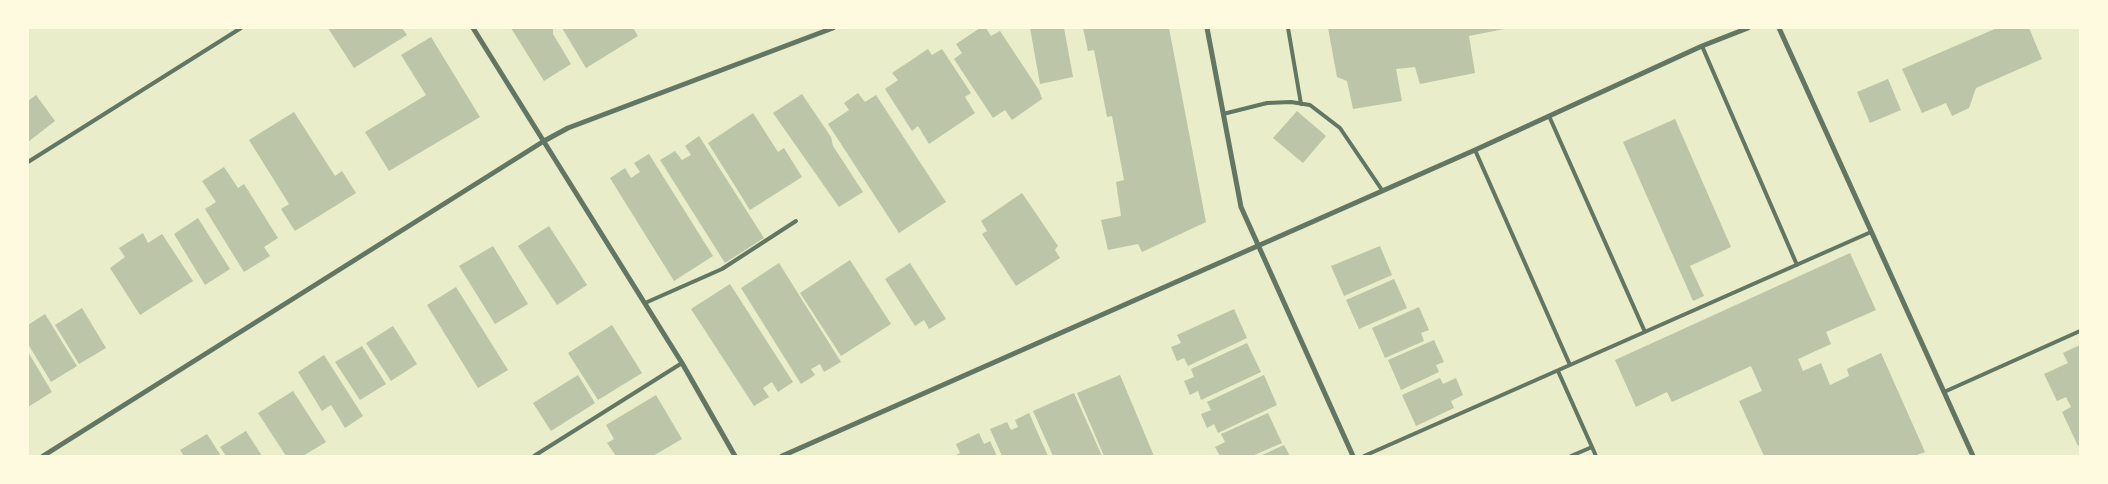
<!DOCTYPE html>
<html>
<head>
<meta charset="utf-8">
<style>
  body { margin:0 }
  #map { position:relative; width:2108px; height:484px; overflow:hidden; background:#e9edc9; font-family:Ubuntu,sans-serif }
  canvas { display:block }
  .frame { position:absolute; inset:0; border:29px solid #fefae0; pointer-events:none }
</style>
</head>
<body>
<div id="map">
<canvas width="2108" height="484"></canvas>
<div class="frame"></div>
</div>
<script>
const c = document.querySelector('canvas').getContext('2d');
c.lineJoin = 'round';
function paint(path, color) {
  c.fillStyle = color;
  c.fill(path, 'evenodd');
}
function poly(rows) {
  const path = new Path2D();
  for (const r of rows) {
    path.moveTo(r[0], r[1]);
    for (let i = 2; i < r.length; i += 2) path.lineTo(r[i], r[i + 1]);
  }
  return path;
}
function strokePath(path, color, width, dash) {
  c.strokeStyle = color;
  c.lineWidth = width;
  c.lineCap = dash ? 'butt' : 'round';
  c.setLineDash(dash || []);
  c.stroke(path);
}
paint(poly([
  [328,28,402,28,407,35,354,68],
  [511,28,553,28,553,34,571,64,544,81],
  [562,28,633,28,638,36,586,68],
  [980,28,986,28,991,36,1000,31,1039,90,1042,99,1012,120,1005,110,993,118,954,59,962,53,956,44],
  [1030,28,1064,28,1073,77,1040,84],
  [1083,28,1169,28,1206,222,1142,252,1138,244,1108,250,1101,220,1121,216,1116,182,1124,180,1112,116,1107,117,1094,50,1088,51],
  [1328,28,1509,28,1469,36,1475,73,1420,84,1415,67,1396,69,1402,101,1353,109,1347,81,1337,77],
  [1997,28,2029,28,2042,59,1976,88,1969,108,1952,116,1946,103,1922,113,1902,69],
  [431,37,480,117,389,171,365,132,426,95,401,55],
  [928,49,932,55,942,49,971,93,965,97,975,113,929,144,918,126,912,131,885,89,898,80,892,73],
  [1888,79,1901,110,1870,123,1857,92],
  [858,93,865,102,876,95,946,202,899,233,828,124,849,110,844,103],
  [802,94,831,137,833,146,863,192,839,207,773,113],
  [36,95,55,121,28,142,28,101],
  [1297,111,1326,136,1303,163,1273,138],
  [294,112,335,176,342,171,356,193,295,231,281,209,289,204,249,140],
  [753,113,778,152,784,148,802,177,750,210,708,143],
  [1675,119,1731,247,1690,266,1704,296,1693,301,1623,142],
  [699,136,764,238,725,263,660,160,675,151,682,160,691,155,685,146],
  [649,154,713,256,674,281,610,178,625,168,631,178,640,172,634,163],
  [224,167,238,188,244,184,278,238,264,247,270,256,244,272,205,209,216,202,202,181],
  [1022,193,1058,246,1055,250,1060,258,1016,286,982,234,987,231,981,221],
  [198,218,230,269,205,285,174,234],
  [549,226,587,285,557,305,518,246],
  [143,233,148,243,162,234,193,281,140,315,110,268,125,257,119,248],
  [493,246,528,304,495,324,459,266],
  [1380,246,1392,275,1344,296,1331,266],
  [1850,253,1876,310,1826,332,1831,344,1798,359,1803,371,1821,363,1830,385,1849,376,1847,369,1881,353,1925,452,1914,456,1764,456,1739,401,1762,391,1751,366,1672,402,1667,392,1636,407,1615,360],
  [850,260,891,324,841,356,800,293],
  [779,263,841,362,824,372,820,364,811,369,815,375,801,384,741,288],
  [910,263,946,319,929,329,924,320,915,326,885,279],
  [1394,279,1407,308,1359,329,1346,300],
  [730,284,793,382,778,392,772,382,763,388,769,397,754,406,691,309],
  [456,287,508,370,478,388,427,305],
  [1419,307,1429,330,1421,333,1424,341,1385,358,1372,328],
  [82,308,106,348,79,364,55,325],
  [1234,309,1247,338,1188,366,1184,358,1177,361,1171,347,1181,343,1177,335],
  [45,314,77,366,51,382,28,344,28,325],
  [612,325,642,373,598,400,568,353],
  [393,326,417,364,391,381,366,343],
  [1434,340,1444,362,1436,365,1439,372,1401,390,1388,360],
  [1247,343,1261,372,1201,400,1198,391,1190,395,1184,381,1194,377,1191,369],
  [2080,345,2080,444,2078,446,2062,412,2071,407,2066,397,2057,401,2044,374,2068,363,2063,353],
  [362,346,386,384,360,400,335,362],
  [28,352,52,392,28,407],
  [324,355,363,416,345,428,331,405,322,411,298,372],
  [578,375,595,403,551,431,533,403],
  [1120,375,1154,456,1104,456,1077,393],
  [1264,375,1277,405,1218,433,1214,424,1207,428,1201,414,1211,410,1207,402],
  [1440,378,1443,384,1456,378,1463,395,1451,401,1454,408,1416,426,1402,395],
  [293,391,326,442,303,456,286,456,258,413],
  [1074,393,1102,456,1053,456,1033,411],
  [656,395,682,439,653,456,616,456,607,443,614,439,606,425],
  [1029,413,1048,456,1002,456,990,429,1007,422,1011,430,1018,427,1015,420],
  [1268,413,1282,443,1252,456,1220,456,1215,447,1225,442,1221,434],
  [246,431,262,456,226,456,220,447],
  [979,433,984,444,990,441,997,456,954,456,960,453,956,444],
  [207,434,221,456,184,456,180,450],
  [1284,445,1290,456,1260,456]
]), '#bcc5a7');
strokePath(poly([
  [1288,28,1301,104],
  [1702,46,1797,265],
  [1223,114,1267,103,1291,102,1310,105,1340,128,1382,190],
  [1549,116,1645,332],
  [1475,150,1570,365],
  [28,162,241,28],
  [645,303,722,269,796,221],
  [1558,371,1592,447,1571,456],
  [1944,392,2080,331],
  [1592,447,1596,456],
  [534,456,682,363],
  [1364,456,1871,232]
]), '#617663', 4);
strokePath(poly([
  [473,28,682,363,735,456],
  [1207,28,1241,207,1353,456],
  [1779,28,1973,456],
  [43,456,544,141,568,128,833,28],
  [782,456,1475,150,1702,46,1748,28]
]), '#617663', 5);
</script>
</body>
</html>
